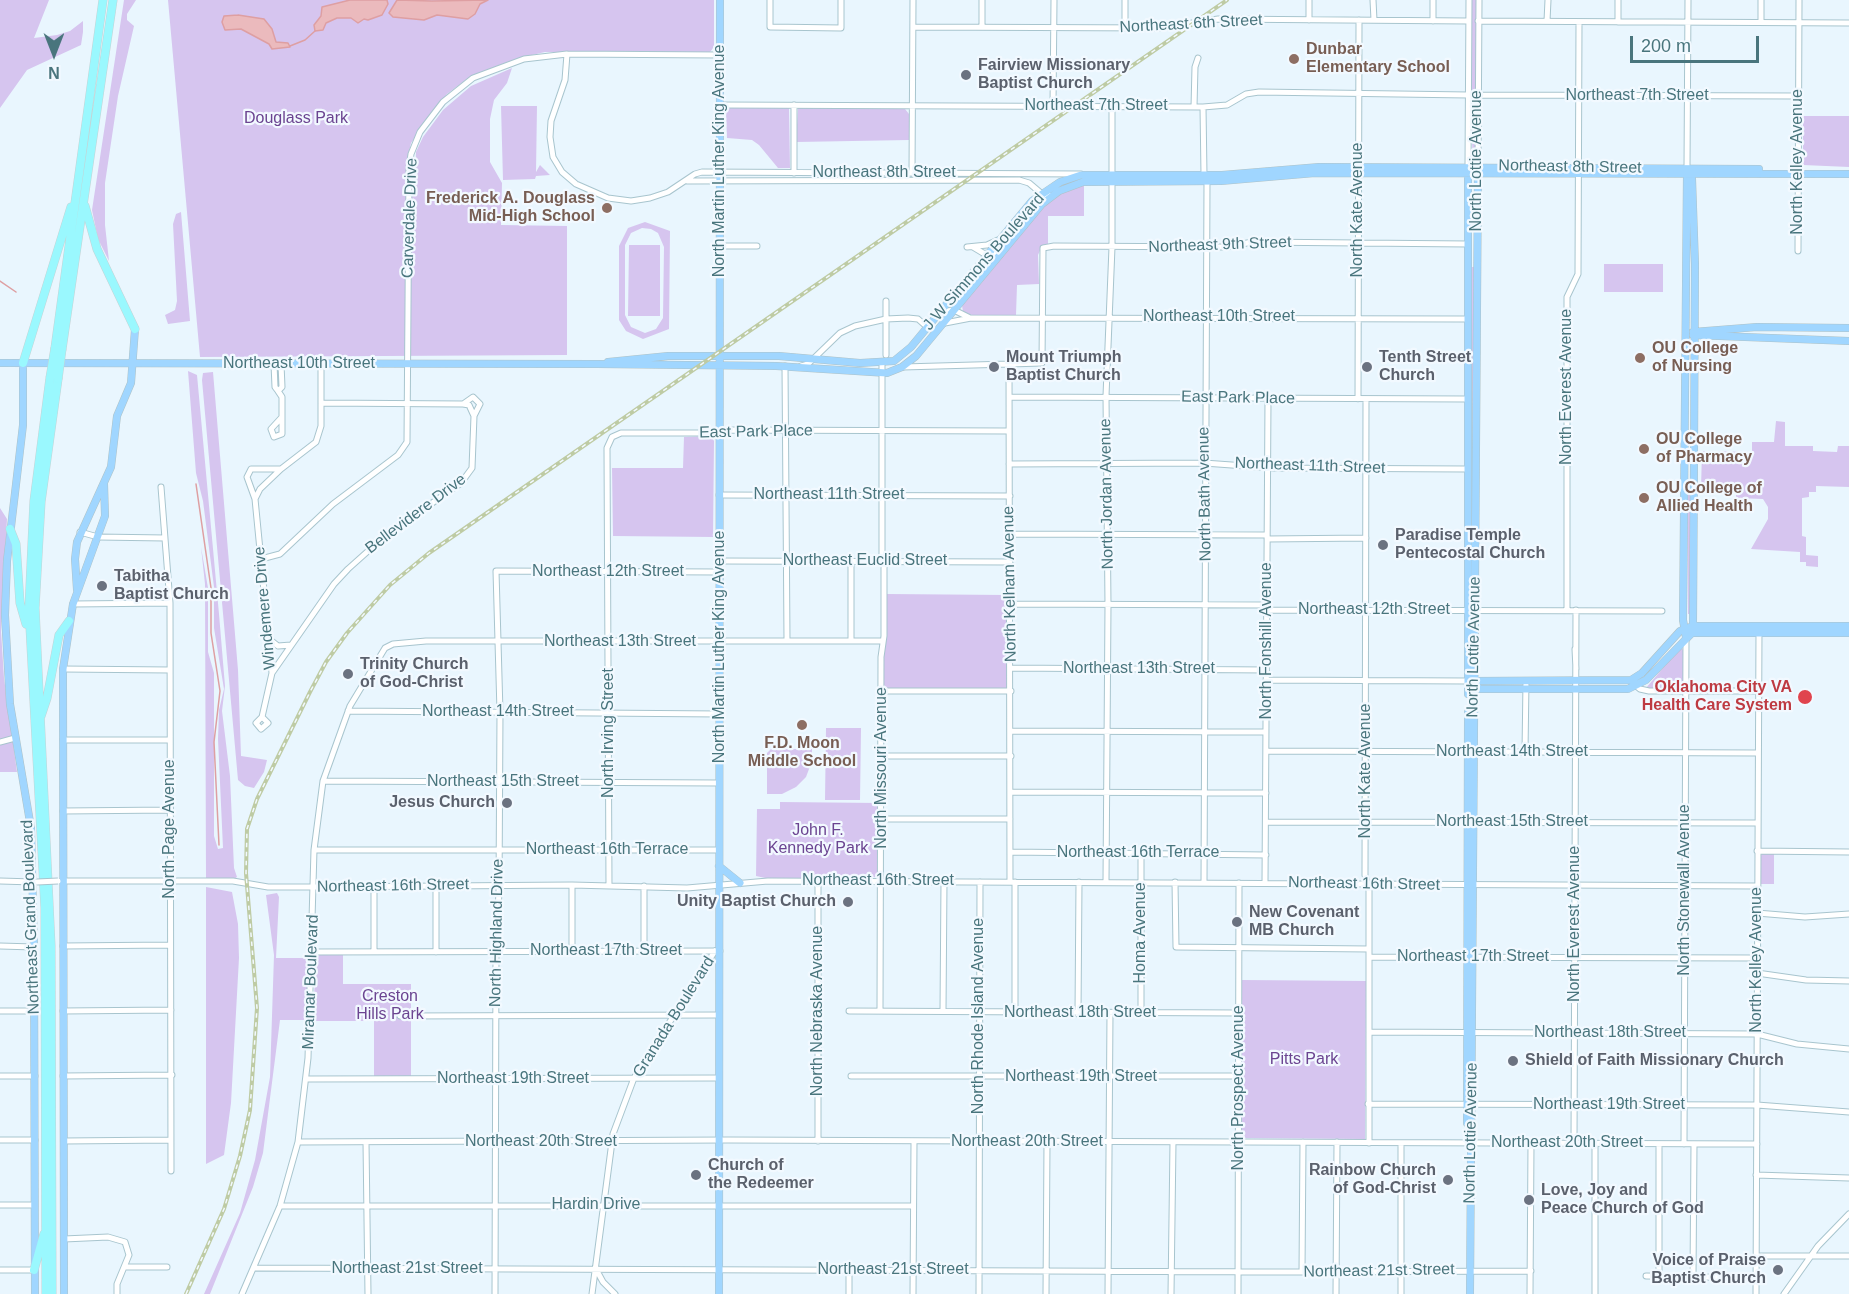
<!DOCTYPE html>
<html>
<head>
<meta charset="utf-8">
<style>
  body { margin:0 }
  #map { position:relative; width:1849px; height:1294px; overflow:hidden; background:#e9f6fe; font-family:Helvetica,sans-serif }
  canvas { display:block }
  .north { position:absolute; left:24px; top:24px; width:60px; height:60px; -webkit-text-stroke:4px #f2f9ff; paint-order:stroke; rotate:180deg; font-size:16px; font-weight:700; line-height:24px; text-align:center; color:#49757d }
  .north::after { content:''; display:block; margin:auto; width:21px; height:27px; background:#49757d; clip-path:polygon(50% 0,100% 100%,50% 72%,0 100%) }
  .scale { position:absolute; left:1630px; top:36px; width:129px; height:27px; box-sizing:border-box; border:3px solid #49757d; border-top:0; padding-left:8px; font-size:18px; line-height:21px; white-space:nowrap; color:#49757d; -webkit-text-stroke:4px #f2f9ff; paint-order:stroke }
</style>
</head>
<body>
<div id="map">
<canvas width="1849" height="1294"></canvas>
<div class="north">N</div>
<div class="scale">200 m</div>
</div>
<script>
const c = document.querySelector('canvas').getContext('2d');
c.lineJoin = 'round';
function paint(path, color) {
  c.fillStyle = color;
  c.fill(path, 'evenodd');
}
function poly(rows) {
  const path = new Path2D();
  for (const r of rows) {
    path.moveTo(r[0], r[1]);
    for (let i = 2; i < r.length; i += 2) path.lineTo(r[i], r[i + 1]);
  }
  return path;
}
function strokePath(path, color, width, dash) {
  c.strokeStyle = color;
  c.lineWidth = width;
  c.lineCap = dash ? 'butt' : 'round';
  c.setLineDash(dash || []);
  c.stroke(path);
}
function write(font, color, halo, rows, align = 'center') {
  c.font = font + ' Helvetica,sans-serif';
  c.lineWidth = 4.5;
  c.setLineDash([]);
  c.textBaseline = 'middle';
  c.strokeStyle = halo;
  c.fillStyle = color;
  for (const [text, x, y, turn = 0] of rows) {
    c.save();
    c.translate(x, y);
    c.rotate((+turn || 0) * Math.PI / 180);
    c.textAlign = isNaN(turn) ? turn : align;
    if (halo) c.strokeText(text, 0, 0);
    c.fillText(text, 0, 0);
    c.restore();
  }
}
paint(poly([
  [0,0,49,0,34,38,57,35,70,31,83,21,83,32,81,45,27,70,0,108],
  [124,0,136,0,127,14,127,20,134,26,118,96,105,183,105,225,109,261,98,239,92,210],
  [168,0,714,0,714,47,710,52,545,52,519,58,467,79,447,94,411,143,407,162,407,183,415,182,416,152,423,137,443,110,471,86,512,68,507,83,494,100,490,119,490,162,502,183,501,225,567,226,567,355,200,357],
  [1470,0,1478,0,1477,151,1476,158,1473,160,1470,103],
  [501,106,537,106,536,172,540,165,550,175,536,176,535,179,503,180],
  [730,108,789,108,790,168,778,168,759,145,752,140,727,138,726,111],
  [798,108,905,109,909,114,909,140,796,142],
  [1803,116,1849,116,1849,167,1803,165],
  [1084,184,1084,216,1048,216,1048,244,1041,248,1038,255,1039,284,1017,285,1016,315,972,315,963,312,962,305,1040,210,1055,196],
  [181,212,190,321,168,324,165,315,175,310,177,301,173,224,176,214],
  [645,222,670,231,669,329,643,339,626,331,619,320,619,246,628,228],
  [642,228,651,229,658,233,664,247,663,318,656,329,645,333,631,327,625,315,625,245,631,233],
  [629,245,660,245,660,316,628,316],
  [1604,264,1663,264,1663,292,1604,292],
  [1471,267,1474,267,1471,606],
  [188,371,197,375,219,614,225,686,222,711,230,776,234,868,237,877,234,879,206,879,205,584,201,547,208,588,208,652,214,673,214,836,218,849,223,848,218,739,219,710,224,689,214,628,214,587,203,501,196,473],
  [213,372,238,670,241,756,267,760,264,772,254,788,245,786,238,780,202,380,203,373],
  [1776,421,1785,422,1785,446,1813,446,1813,451,1837,452,1838,446,1849,446,1849,487,1816,486,1816,492,1809,492,1809,497,1802,498,1802,536,1806,537,1806,555,1818,556,1818,567,1806,566,1806,562,1800,562,1800,552,1751,549,1768,519,1768,507,1763,499,1736,498,1736,489,1701,489,1702,451,1752,452,1752,442,1774,442],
  [711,436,714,441,713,537,613,536,612,468,683,468,684,437],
  [1690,483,1691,614,1688,614,1687,484],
  [0,508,7,519,1,631,4,678,17,772,0,772],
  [887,594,1006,595,1009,687,1006,689,888,689,884,685,884,658],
  [1680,648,1684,650,1684,689,1646,688],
  [826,728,861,728,860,800,825,800],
  [771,749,812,749,812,761,806,777,796,787,782,794,767,794,767,753],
  [780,802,879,803,879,877,770,879,756,876,757,809,780,809],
  [1762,854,1774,854,1774,884,1760,884,1760,857],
  [206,887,232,892,238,924,239,958,231,1103,224,1155,206,1164],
  [277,893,279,897,276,958,310,958,307,1020,280,1020,263,1153,253,1187,210,1294,204,1294,240,1213,255,1160,270,1077,274,955,266,895],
  [317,955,343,955,343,984,411,984,411,1076,374,1076,374,1021,312,1021],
  [1242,980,1366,981,1365,1139,1242,1138]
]), '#d6c5ef');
const water = poly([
  [350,0,387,0,388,4,382,15,368,20,364,19,358,23,351,18,337,18,326,23,323,30,315,31,314,25,321,16,322,7,350,0],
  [397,0,432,1,488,0,480,4,475,14,468,19,437,15,424,20,393,17,389,13,397,0],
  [238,15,264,19,272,29,276,42,288,43,290,47,272,49,269,44,241,29,225,30,222,22,224,16,238,15]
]);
paint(water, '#ebbabd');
strokePath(water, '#de9fa2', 1.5);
strokePath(poly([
  [290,46,305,40,315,31],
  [0,281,16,292],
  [196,484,211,588,211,633,220,691,214,742,219,845]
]), '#de9fa2', 1.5);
const minor = poly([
  [770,0,770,27,841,28,841,0],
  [1309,0,1309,20],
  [1373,0,1374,20],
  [1433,0,1433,21],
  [1478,21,1849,23],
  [1547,21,1548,0],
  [1618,22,1618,0],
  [1761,22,1761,0],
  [913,27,1160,28,1218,19,1468,21],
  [982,27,982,0],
  [1125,28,1125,0],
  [567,54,565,80,551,121,550,137,553,157,562,172,576,184,608,198,631,201,650,198,668,192,695,174,702,172,1081,174],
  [1477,95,1798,96],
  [720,105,1203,107,1227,105,1246,94,1259,92,1468,95],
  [1053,106,1054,0],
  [1194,107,1195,67,1198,58],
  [1203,107,1204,175,1207,181,1204,883],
  [1468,166,1469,0],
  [1478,166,1479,0],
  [1687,168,1688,0],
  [794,173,794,105],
  [912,173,913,0],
  [687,181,1019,180,1029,183,1042,194,1051,196],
  [720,246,757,246],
  [967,247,987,245,998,240],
  [973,247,983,253,1000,255],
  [1798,251,1799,0],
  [940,312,954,310,970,318],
  [945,323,971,318,1467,319],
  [886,355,886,301],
  [274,364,275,387,278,391,282,387,281,364],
  [882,364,882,561],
  [785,366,787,640],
  [801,366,808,364,840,333,855,326,886,319,908,318,918,319,927,327],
  [903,367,1009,364],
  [278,391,282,397,282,417,271,429,274,437,282,434,282,417],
  [1009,397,1467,399],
  [1358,399,1359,20],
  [1366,399,1365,875,1369,890,1369,1143],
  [463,404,469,405,474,416],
  [1009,464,1204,463,1273,468,1467,469],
  [161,487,170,603,171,1171],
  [719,495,1010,496],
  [255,499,260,489,281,469],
  [80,532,98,537,165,538],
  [1010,534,1267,535],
  [1267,539,1366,538],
  [261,559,280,554,333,504,398,455,407,442,409,168,411,154,420,132,443,102,473,78,524,59,567,54,720,55],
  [851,560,851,641],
  [720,561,1010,562],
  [73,604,170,603],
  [1010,604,1266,605],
  [1266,610,1662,611],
  [1567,611,1567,297,1578,274,1579,22],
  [269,639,278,646,291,645],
  [1575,649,1576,669],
  [1011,668,1266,670],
  [63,669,170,670],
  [272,673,334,584,348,569,386,535,461,483,472,468,474,416,480,404,473,397,463,404,321,403],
  [1266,680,1468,681],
  [1634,684,1640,689,1649,691,1758,691],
  [881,691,1011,691],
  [348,711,720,714],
  [262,717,268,723,261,729,256,723,262,717,272,673,255,499,247,477,251,469,281,469,316,442,321,426,321,364],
  [1011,731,1266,732],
  [63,740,169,740],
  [0,742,15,738],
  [1266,751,1758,753],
  [1525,752,1526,681],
  [881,756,1011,756],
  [323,781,719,783],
  [1010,792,1266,793],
  [63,811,170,810],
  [882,819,1010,819],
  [1266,822,1758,823],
  [314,850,719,850],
  [1757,851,1849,852],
  [1010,852,1266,855],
  [1141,853,1141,1012],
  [0,881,34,882],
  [62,881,233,881,268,887,314,887,572,885,687,888,768,881,1757,886],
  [1010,882,1009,364,1042,363,1043,248,1054,246,1227,247,1252,242,1468,244],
  [1015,882,1015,1014],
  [1106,882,1108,605,1106,396,1112,247,1112,106],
  [1175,882,1176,947,1369,949],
  [1265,883,1268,399],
  [609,885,607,448,612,437,621,433,711,433,729,430,1009,431],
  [374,886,374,952],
  [436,886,436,952],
  [1757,913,1805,917,1849,914],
  [0,946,34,947],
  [63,946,170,945],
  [572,951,572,885],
  [644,951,644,886],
  [312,952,720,951],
  [1369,957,1757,958],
  [1757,973,1806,980,1849,981],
  [0,1011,34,1011],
  [63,1011,171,1010],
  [849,1011,1239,1013],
  [880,1011,881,657,884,636,884,561],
  [943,1011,944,881],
  [1078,1014,1079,882],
  [400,1016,719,1015],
  [1369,1032,1757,1034,1797,1044,1849,1049],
  [0,1076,35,1076],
  [63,1076,172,1075],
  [851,1076,1239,1076],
  [306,1079,719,1078],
  [1368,1104,1757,1105,1849,1112],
  [0,1140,35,1140],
  [64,1141,171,1140],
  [818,1141,818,881],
  [298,1142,728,1140,1757,1144],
  [366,1142,368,1294],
  [1574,1144,1576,610],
  [1684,1144,1686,639],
  [1756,1175,1849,1178],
  [0,1205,34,1205],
  [280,1206,912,1206],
  [64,1239,108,1237,125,1242,129,1255,117,1284,117,1294],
  [1757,1256,1849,1256],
  [125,1267,167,1267],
  [255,1268,1302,1272,1531,1271],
  [0,1270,34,1270],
  [597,1271,603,1282,615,1294],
  [849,1271,849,1294],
  [1302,1272,1303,1142],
  [1646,1276,1756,1278],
  [1693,1277,1694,1144],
  [1659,1278,1659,1144],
  [242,1294,280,1206,298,1142,308,1058,314,850,323,781,350,706,385,648,393,644,426,641,883,641],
  [495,1294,496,951,499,891,500,712,496,571,720,572],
  [592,1294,613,1134,634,1078,715,951],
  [913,1294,914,1142],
  [979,1294,980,882],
  [1046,1294,1047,1142],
  [1108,1294,1110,1013],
  [1171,1294,1173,1142],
  [1238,1294,1239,883],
  [1336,1294,1337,1142],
  [1401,1294,1401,1143],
  [1530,1294,1531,1143],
  [1595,1294,1595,1144],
  [1756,1294,1759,630],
  [1784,1294,1818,1246,1849,1214]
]);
const major = poly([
  [1693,332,1757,327,1849,328],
  [1693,335,1849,341],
  [608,362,668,356,779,356,860,363,894,361,911,347,1032,201,1060,182,1081,175,1222,175,1319,167,1759,169],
  [0,363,597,364,776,366,887,373,902,367,916,356,1042,204,1059,191,1083,182,1221,181,1315,173,1849,174],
  [23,363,23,425,7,561,5,615,10,704,31,828,34,947,35,1294],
  [77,590,75,559,77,542,111,467,117,416,131,383,135,329],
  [1686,637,1693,626,1694,461,1695,264,1692,178,1688,171],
  [1686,637,1683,620,1687,171],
  [1471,681,1631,680,1642,673,1680,631,1693,626,1849,626],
  [1471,683,1480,689,1628,689,1646,680,1692,633,1849,633],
  [1468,694,1468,169],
  [719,866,740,883],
  [1467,1123,1468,712],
  [64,1294,63,669,73,604,105,516,104,483],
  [719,1294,720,0],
  [1470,1294,1478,169]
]);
const highway = poly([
  [85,206,97,249,135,329],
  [55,348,103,0],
  [62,349,113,0],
  [23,363,71,207],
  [10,529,16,544,20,603,26,624],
  [41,716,47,698,59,635,69,621],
  [34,1270,44,1234],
  [46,1294,45,908,29,608,34,501,50,378],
  [52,1294,51,946,35,608,41,502,58,379]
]);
strokePath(minor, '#a8c5ce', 7);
strokePath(major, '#afc2c6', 8);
strokePath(highway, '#c5d3d5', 9);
strokePath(minor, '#fff', 5);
strokePath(major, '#a0d6ff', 7);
strokePath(highway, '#9af8fe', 8);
const rail = poly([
  [186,1294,224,1209,240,1156,250,1110,257,1008,246,873,247,829,257,799,310,692,326,662,347,633,390,585,429,553,1227,0]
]);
strokePath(rail, '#becba4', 4);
strokePath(rail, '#f2f9ff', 1.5, [4.5]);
const minorBridge = poly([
  [37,882,58,881]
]);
const highwayBridge = poly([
  [50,378,55,348],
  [58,379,62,349]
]);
strokePath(minorBridge, '#a8c5ce', 7, []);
strokePath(highwayBridge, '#c5d3d5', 9, []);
strokePath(minorBridge, '#fff', 5);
strokePath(highwayBridge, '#9af8fe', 8);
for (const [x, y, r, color] of [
  [1294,59,6,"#8d6e63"],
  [966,75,6,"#6b7280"],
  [607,208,6,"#8d6e63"],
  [1640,358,6,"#8d6e63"],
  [994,367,6,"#6b7280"],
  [1367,367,6,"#6b7280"],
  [1644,449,6,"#8d6e63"],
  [1644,498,6,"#8d6e63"],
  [1383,545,6,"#6b7280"],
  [102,586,6,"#6b7280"],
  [348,674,6,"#6b7280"],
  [1805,697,8,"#e0444e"],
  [802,725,6,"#8d6e63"],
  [507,803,6,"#6b7280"],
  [848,902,6,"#6b7280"],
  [1237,922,6,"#6b7280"],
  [1513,1061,6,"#6b7280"],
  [696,1175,6,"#6b7280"],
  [1448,1180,6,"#6b7280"],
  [1529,1200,6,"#6b7280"],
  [1778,1270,6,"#6b7280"]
]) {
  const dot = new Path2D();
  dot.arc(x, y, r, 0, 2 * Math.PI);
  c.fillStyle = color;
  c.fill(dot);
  strokePath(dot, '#f2f9ff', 2);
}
write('16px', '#49757d', '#f2f9ff', [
  ["Northeast 6th Street",1191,24,-3],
  ["Northeast 7th Street",1637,96],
  ["Northeast 7th Street",1096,106],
  ["North Martin Luther King Avenue",720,161,-90],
  ["North Lottie Avenue",1477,161,-90],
  ["North Kelley Avenue",1798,162,-90],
  ["Northeast 8th Street",1570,167,1],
  ["Northeast 8th Street",884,173],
  ["North Kate Avenue",1358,210,-90],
  ["Carverdale Drive",410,218,-88],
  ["Northeast 9th Street",1220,245,-2],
  ["J W Simmons Boulevard",984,262,-49],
  ["Northeast 10th Street",1219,317],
  ["Northeast 10th Street",299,364],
  ["North Everest Avenue",1567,387,-90],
  ["East Park Place",1238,398,1],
  ["East Park Place",756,432,-1],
  ["Northeast 11th Street",1310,466,2],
  ["North Jordan Avenue",1107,494,-91],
  ["North Bath Avenue",1205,494,-91],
  ["Northeast 11th Street",829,495],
  ["Bellevidere Drive",416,514,-37],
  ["Northeast Euclid Street",865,561],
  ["Northeast 12th Street",608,572],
  ["North Kelham Avenue",1010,584,-91],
  ["Windemere Drive",265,608,-95],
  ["Northeast 12th Street",1374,610],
  ["North Fonshill Avenue",1267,641,-90],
  ["Northeast 13th Street",620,642],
  ["North Martin Luther King Avenue",720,647,-90],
  ["North Lottie Avenue",1474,647,-89],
  ["Northeast 13th Street",1139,669],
  ["Northeast 14th Street",498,712],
  ["North Irving Street",609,733,-90],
  ["Northeast 14th Street",1512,752],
  ["North Missouri Avenue",882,768,-90],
  ["North Kate Avenue",1366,771,-90],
  ["Northeast 15th Street",503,782],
  ["Northeast 15th Street",1512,822],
  ["North Page Avenue",170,829,-90],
  ["Northeast 16th Terrace",607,850],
  ["Northeast 16th Terrace",1138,853],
  ["Northeast 16th Street",878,881],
  ["Northeast 16th Street",1364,884,1],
  ["Northeast 16th Street",393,886,-1],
  ["North Stonewall Avenue",1685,890,-90],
  ["Northeast Grand Boulevard",31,917,-92],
  ["North Everest Avenue",1575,924,-90],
  ["North Highland Drive",497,933,-89],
  ["Homa Avenue",1141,933,-90],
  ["Northeast 17th Street",606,951],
  ["Northeast 17th Street",1473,957],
  ["North Kelley Avenue",1757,960,-90],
  ["Miramar Boulevard",311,982,-88],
  ["North Nebraska Avenue",818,1011,-90],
  ["Northeast 18th Street",1080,1013],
  ["North Rhode Island Avenue",979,1016,-90],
  ["Granada Boulevard",674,1017,-58],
  ["Northeast 18th Street",1610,1033],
  ["Northeast 19th Street",1081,1077],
  ["Northeast 19th Street",513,1079],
  ["North Prospect Avenue",1239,1088,-90],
  ["Northeast 19th Street",1609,1105],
  ["North Lottie Avenue",1471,1133,-89],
  ["Northeast 20th Street",541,1142],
  ["Northeast 20th Street",1027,1142],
  ["Northeast 20th Street",1567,1143],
  ["Hardin Drive",596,1205],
  ["Northeast 21st Street",407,1269],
  ["Northeast 21st Street",893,1270],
  ["Northeast 21st Street",1379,1271,-1]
]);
write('bold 16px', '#785e54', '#f2f9ff', [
  ["Dunbar",1306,50],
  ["Elementary School",1306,68],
  ["Frederick A. Douglass",595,199,"right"],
  ["Mid-High School",595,217,"right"],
  ["OU College",1652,349],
  ["of Nursing",1652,367],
  ["OU College",1656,440],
  ["of Pharmacy",1656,458],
  ["OU College of",1656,489],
  ["Allied Health",1656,507],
  ["F.D. Moon",802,744,"center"],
  ["Middle School",802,762,"center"]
], 'left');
write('bold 16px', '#5b616d', '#f2f9ff', [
  ["Fairview Missionary",978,66],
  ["Baptist Church",978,84],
  ["Mount Triumph",1006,358],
  ["Baptist Church",1006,376],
  ["Tenth Street",1379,358],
  ["Church",1379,376],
  ["Paradise Temple",1395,536],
  ["Pentecostal Church",1395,554],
  ["Tabitha",114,577],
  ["Baptist Church",114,595],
  ["Trinity Church",360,665],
  ["of God-Christ",360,683],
  ["Jesus Church",495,803,"right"],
  ["Unity Baptist Church",836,902,"right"],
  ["New Covenant",1249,913],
  ["MB Church",1249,931],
  ["Shield of Faith Missionary Church",1525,1061],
  ["Church of",708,1166],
  ["the Redeemer",708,1184],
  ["Rainbow Church",1436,1171,"right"],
  ["of God-Christ",1436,1189,"right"],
  ["Love, Joy and",1541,1191],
  ["Peace Church of God",1541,1209],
  ["Voice of Praise",1766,1261,"right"],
  ["Baptist Church",1766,1279,"right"]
], 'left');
write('16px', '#6b4491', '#f2f9ff', [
  ["Douglass Park",296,119],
  ["John F.",818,831],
  ["Kennedy Park",818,849],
  ["Creston",390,997],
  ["Hills Park",390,1015],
  ["Pitts Park",1304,1060]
]);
write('bold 16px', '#be3a42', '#f2f9ff', [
  ["Oklahoma City VA",1792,688],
  ["Health Care System",1792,706]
], 'right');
</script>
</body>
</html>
